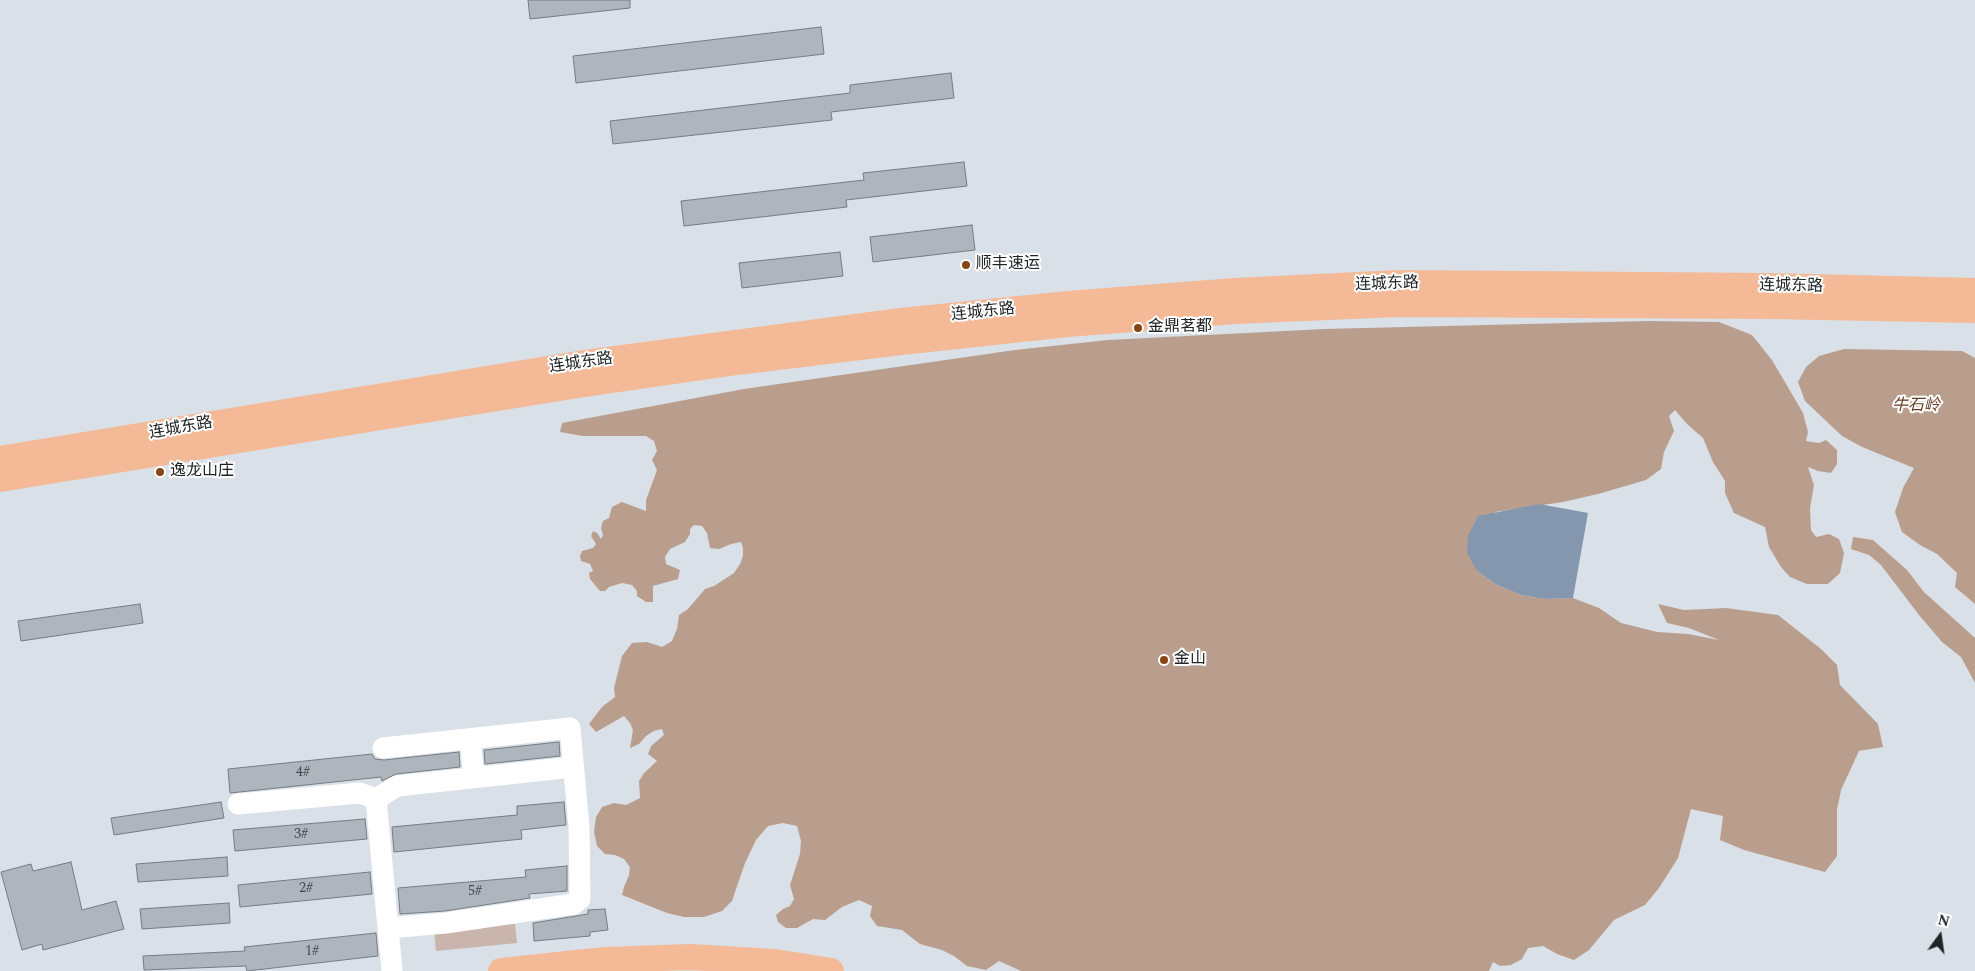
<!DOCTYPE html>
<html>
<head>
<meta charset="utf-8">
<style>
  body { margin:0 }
  #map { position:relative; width:1975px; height:971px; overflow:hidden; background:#d9e0e7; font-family:Spectral,serif }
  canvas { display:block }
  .north { position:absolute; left:1915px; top:911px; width:50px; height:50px; -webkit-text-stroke:4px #fff; paint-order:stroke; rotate:14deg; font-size:14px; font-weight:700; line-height:20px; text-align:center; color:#212427 }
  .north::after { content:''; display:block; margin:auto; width:18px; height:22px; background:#212427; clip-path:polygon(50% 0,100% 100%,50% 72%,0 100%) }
</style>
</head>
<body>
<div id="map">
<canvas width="1975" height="971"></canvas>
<div class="north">N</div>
</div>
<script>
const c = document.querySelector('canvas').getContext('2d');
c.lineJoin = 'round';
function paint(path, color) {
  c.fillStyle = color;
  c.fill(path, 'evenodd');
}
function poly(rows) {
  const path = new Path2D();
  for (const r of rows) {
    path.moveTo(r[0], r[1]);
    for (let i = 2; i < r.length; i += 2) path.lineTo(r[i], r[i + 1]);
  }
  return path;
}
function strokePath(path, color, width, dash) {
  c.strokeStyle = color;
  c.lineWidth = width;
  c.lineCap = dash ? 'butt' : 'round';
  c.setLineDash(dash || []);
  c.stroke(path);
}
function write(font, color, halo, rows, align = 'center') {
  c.font = font + ' Spectral,"Noto Sans SC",serif';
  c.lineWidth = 4;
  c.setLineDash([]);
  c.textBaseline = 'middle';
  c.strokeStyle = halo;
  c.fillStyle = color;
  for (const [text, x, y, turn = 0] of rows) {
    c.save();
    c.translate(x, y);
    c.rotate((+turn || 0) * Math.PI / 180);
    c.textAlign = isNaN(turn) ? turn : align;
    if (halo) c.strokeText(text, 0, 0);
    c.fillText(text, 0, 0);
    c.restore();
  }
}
paint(poly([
  [515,924,517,943,436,951,434,931]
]), '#c9b5ab');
paint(poly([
  [1648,321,1719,322,1752,335,1772,360,1803,413,1808,432,1806,441,1819,443,1826,440,1837,450,1837,464,1831,473,1818,471,1808,467,1814,485,1810,508,1811,530,1816,537,1829,534,1839,539,1844,553,1840,573,1828,584,1807,584,1790,577,1781,567,1769,547,1765,527,1734,513,1725,493,1725,481,1713,462,1703,438,1687,424,1675,410,1669,416,1674,431,1664,452,1661,469,1646,480,1598,494,1563,502,1495,512,1477,571,1497,585,1521,595,1544,599,1573,598,1599,608,1621,623,1657,632,1688,634,1719,640,1689,628,1667,623,1658,604,1684,610,1726,608,1778,615,1821,649,1837,665,1840,685,1878,724,1883,747,1859,751,1841,790,1837,810,1837,856,1825,872,1744,850,1720,840,1723,816,1691,809,1678,858,1659,888,1645,905,1614,920,1589,950,1574,960,1557,954,1543,946,1528,948,1522,959,1511,965,1500,966,1493,962,1489,971,1021,971,999,961,986,970,967,966,954,956,942,950,920,944,902,930,877,926,870,916,872,906,859,900,842,907,825,920,813,919,797,928,786,928,778,922,776,915,783,909,790,906,794,899,790,885,800,854,801,841,797,826,783,823,768,826,756,840,745,863,732,901,722,911,704,917,684,917,667,913,622,895,624,887,629,875,630,867,624,859,615,855,605,854,597,846,594,832,596,817,602,807,614,803,626,805,640,798,639,781,644,773,657,761,648,754,651,746,664,735,662,729,654,731,646,736,639,744,630,748,633,730,630,723,624,716,596,732,589,724,602,707,615,697,614,688,622,656,632,643,647,642,662,647,672,641,677,629,679,615,688,609,705,589,714,586,734,573,740,564,743,556,743,548,741,542,731,544,719,549,710,548,707,533,702,526,694,525,690,529,690,534,685,542,670,549,665,557,666,564,680,570,678,579,653,586,653,602,646,602,637,596,637,591,632,585,622,583,609,587,605,591,600,591,590,579,589,573,593,571,590,564,581,561,580,556,582,551,593,548,596,544,591,536,593,531,597,533,601,539,603,535,601,528,603,521,609,518,612,507,622,502,646,511,646,500,657,470,652,460,657,451,654,441,646,436,583,436,560,432,562,423,744,389,1015,350,1108,340,1324,329],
  [1844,349,1962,351,1975,358,1975,604,1955,587,1957,573,1937,554,1920,545,1902,532,1895,512,1903,488,1914,468,1862,447,1842,436,1805,401,1798,382,1806,367,1819,356],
  [1853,537,1873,540,1907,570,1924,592,1975,638,1975,683,1961,657,1942,642,1919,615,1881,565,1869,555,1851,549]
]), '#ba9e8d');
paint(poly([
  [1539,504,1588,513,1573,598,1544,599,1521,595,1497,585,1477,571,1467,553,1468,536,1478,516]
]), '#8497ae');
const building = poly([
  [528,0,630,0,630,8,530,19,528,0],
  [821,27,824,54,576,83,573,56,821,27],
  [951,73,954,98,831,112,832,120,613,144,610,121,850,93,850,85,951,73],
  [964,162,967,186,846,200,847,207,684,226,681,201,864,180,863,173,964,162],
  [972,225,975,250,873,262,870,237,972,225],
  [840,252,843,276,742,288,739,263,840,252],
  [140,604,143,623,21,641,18,621,140,604],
  [559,742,560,756,485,764,484,750,559,742],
  [459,752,460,767,396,774,382,781,381,777,230,793,228,769,372,754,375,759,384,760,459,752],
  [221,802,224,818,114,835,111,818,221,802],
  [564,802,566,825,521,830,522,839,394,852,392,827,517,815,517,806,564,802],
  [365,819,367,839,235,851,233,830,365,819],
  [227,857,228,876,138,882,136,864,227,857],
  [71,862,82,910,116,901,124,929,43,950,42,944,22,950,1,872,31,864,33,871,71,862],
  [567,866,567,891,529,894,530,898,445,911,400,914,398,888,526,877,525,870,567,866],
  [370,872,372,894,240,907,238,885,370,872],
  [229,903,230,923,142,929,140,909,229,903],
  [605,909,608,930,590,932,590,936,534,941,533,923,576,916,588,914,588,910,605,909],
  [376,933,378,956,247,971,246,966,144,970,143,956,245,951,244,947,376,933]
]);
paint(building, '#afb5bd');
strokePath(building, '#757b82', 1);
strokePath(poly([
  [470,739,474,778],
  [383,748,570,728,579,827,580,899,574,904,446,923,388,928],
  [376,799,397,786,573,767],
  [238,804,360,793,376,799,392,971]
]), '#fff', 21);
strokePath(poly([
  [0,459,578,364,901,321,1068,304,1235,291,1399,283,1770,286,1975,291],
  [0,479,578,385,737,362,901,342,1068,324,1235,311,1399,304,1771,306,1975,310],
  [501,971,605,960,690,957,775,962,831,971]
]), '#f4ba97', 26);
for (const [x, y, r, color] of [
  [966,265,5,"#874415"],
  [1138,328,5,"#874415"],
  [160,472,5,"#874415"],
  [1164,660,5,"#874415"]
]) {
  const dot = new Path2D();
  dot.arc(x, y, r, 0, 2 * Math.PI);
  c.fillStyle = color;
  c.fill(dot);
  strokePath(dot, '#fff', 2);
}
write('14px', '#44484c', null, [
  ["4#",303,773],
  ["3#",301,835],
  ["2#",306,889],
  ["5#",475,892],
  ["1#",312,952]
]);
write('16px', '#212427', '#fff', [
  ["顺丰速运",976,265],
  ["金鼎茗都",1148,328],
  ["逸龙山庄",170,472],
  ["金山",1174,660]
], 'left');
write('16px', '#212427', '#fff', [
  ["连城东路",1387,285,-2],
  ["连城东路",1791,287,1],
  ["连城东路",983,313,-6],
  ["连城东路",581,364,-8],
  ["连城东路",181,429,-10]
]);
write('italic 16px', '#663c22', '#fff', [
  ["牛石岭",1916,407]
]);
</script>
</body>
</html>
